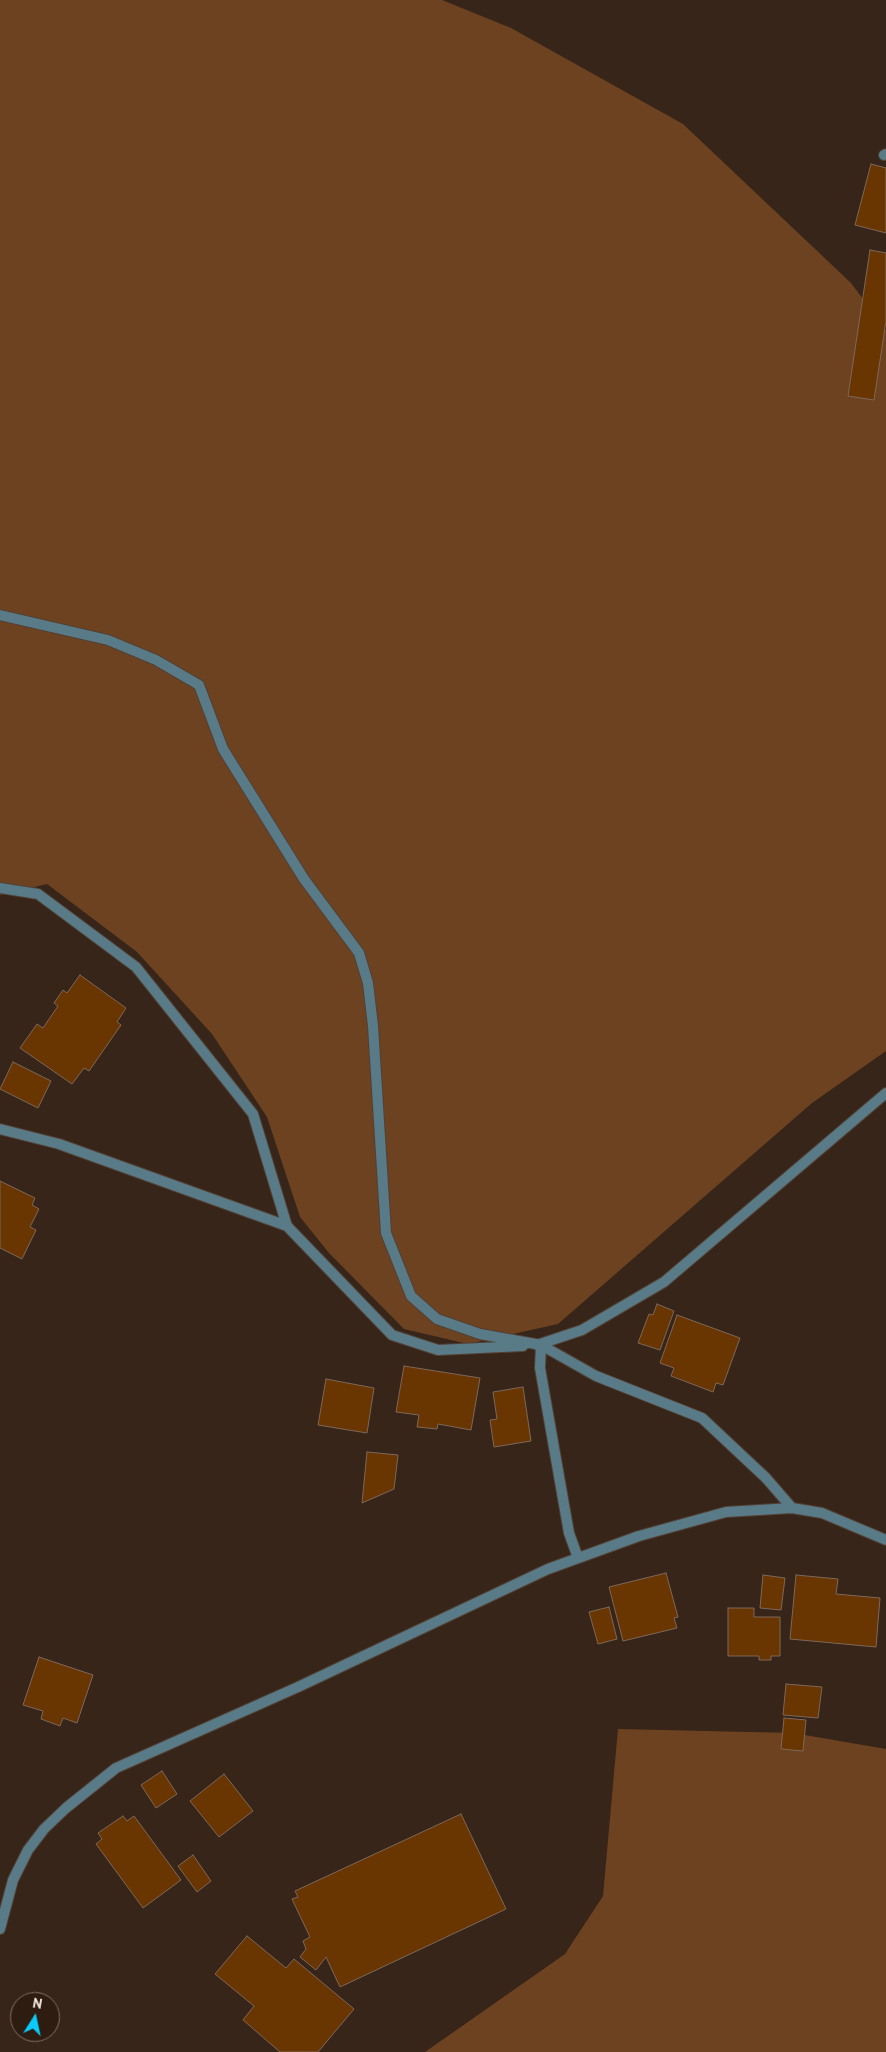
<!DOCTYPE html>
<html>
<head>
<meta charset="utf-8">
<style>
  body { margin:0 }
  #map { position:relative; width:886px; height:2052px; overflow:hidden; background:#372519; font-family:"PT Sans",sans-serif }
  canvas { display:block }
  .north { position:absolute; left:10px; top:1992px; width:50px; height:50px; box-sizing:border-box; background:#2d1c0f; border:1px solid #7e6e63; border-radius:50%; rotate:10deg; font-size:14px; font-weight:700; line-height:20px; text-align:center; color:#f7eae2 }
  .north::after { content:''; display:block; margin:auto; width:18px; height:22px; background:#0acafa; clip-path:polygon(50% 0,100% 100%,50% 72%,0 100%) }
</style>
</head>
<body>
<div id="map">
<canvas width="886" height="2052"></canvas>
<div class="north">N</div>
</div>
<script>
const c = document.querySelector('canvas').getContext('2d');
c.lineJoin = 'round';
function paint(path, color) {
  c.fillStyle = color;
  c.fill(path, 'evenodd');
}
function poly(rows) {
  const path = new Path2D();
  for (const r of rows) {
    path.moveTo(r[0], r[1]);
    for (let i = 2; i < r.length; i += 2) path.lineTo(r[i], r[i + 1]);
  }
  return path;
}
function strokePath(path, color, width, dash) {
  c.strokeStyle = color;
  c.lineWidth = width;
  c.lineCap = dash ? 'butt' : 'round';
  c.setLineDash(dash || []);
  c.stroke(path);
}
paint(poly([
  [0,0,442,0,511,28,683,124,851,283,886,330,886,1051,812,1103,558,1324,468,1344,404,1329,329,1253,300,1217,267,1117,212,1034,137,952,47,884,0,895],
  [618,1729,793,1733,886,1749,886,2052,425,2052,565,1954,603,1896]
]), '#6d4221');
const building = poly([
  [871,164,886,168,886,233,855,225,871,164],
  [870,250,886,253,886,321,874,400,848,396,870,250],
  [80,975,126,1008,117,1022,121,1025,89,1071,84,1068,72,1084,20,1048,37,1024,43,1028,58,1006,54,1003,63,990,67,993,80,975],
  [13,1062,51,1081,38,1108,0,1089,13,1062],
  [0,1181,35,1198,32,1205,39,1209,30,1227,36,1230,22,1259,0,1248,0,1181],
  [657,1304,674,1311,660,1350,638,1343,649,1314,653,1315,657,1304],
  [677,1315,740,1338,723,1385,716,1383,713,1392,671,1376,674,1368,660,1363,677,1315],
  [404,1366,480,1378,471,1430,438,1424,437,1429,417,1427,419,1415,396,1412,404,1366],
  [326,1379,374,1388,367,1433,318,1425,326,1379],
  [523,1387,531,1441,494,1447,490,1420,497,1419,493,1392,523,1387],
  [367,1452,398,1455,394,1489,362,1503,367,1452],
  [666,1573,678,1617,674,1618,677,1628,623,1641,609,1587,666,1573],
  [763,1575,785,1578,781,1610,760,1608,763,1575],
  [796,1575,838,1579,836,1594,880,1598,876,1647,790,1639,796,1575],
  [609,1607,617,1639,598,1644,589,1612,609,1607],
  [728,1608,754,1608,754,1617,780,1617,780,1656,771,1656,771,1660,759,1660,759,1656,728,1656,728,1608],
  [39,1657,93,1675,77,1723,63,1718,60,1726,41,1719,43,1711,23,1705,39,1657],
  [786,1684,822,1687,818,1718,783,1715,786,1684],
  [784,1718,806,1720,803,1751,781,1749,784,1718],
  [162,1771,177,1794,156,1808,141,1785,162,1771],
  [224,1774,253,1811,219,1837,190,1801,224,1774],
  [461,1814,506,1909,340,1987,326,1957,316,1970,300,1957,306,1949,303,1941,310,1937,292,1899,298,1897,295,1891,461,1814],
  [123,1816,127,1821,134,1816,181,1880,143,1908,96,1844,102,1839,98,1833,123,1816],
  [193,1855,211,1881,197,1892,178,1866,193,1855],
  [247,1936,286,1968,294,1959,354,2009,318,2052,280,2052,243,2020,254,2006,215,1974,247,1936]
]);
paint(building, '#693501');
strokePath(building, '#7e685a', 1);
const street = poly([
  [884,155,886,154],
  [0,615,108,640,156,660,199,685,223,749,304,879,359,953,368,983,373,1026,386,1233,411,1296,437,1319,480,1334,541,1345,596,1376,702,1418,766,1478,792,1508],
  [0,888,38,894,136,967,253,1114,287,1226,392,1335,438,1350,523,1346],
  [0,1129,59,1144,287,1226],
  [537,1345,582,1330,664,1282,886,1093],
  [541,1345,540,1368,569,1533,578,1558],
  [0,1929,13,1880,28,1850,44,1829,66,1808,116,1768,298,1687,548,1569,639,1536,726,1512,792,1508,822,1513,886,1540]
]);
strokePath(street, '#524135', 12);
strokePath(street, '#597a87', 10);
</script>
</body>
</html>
